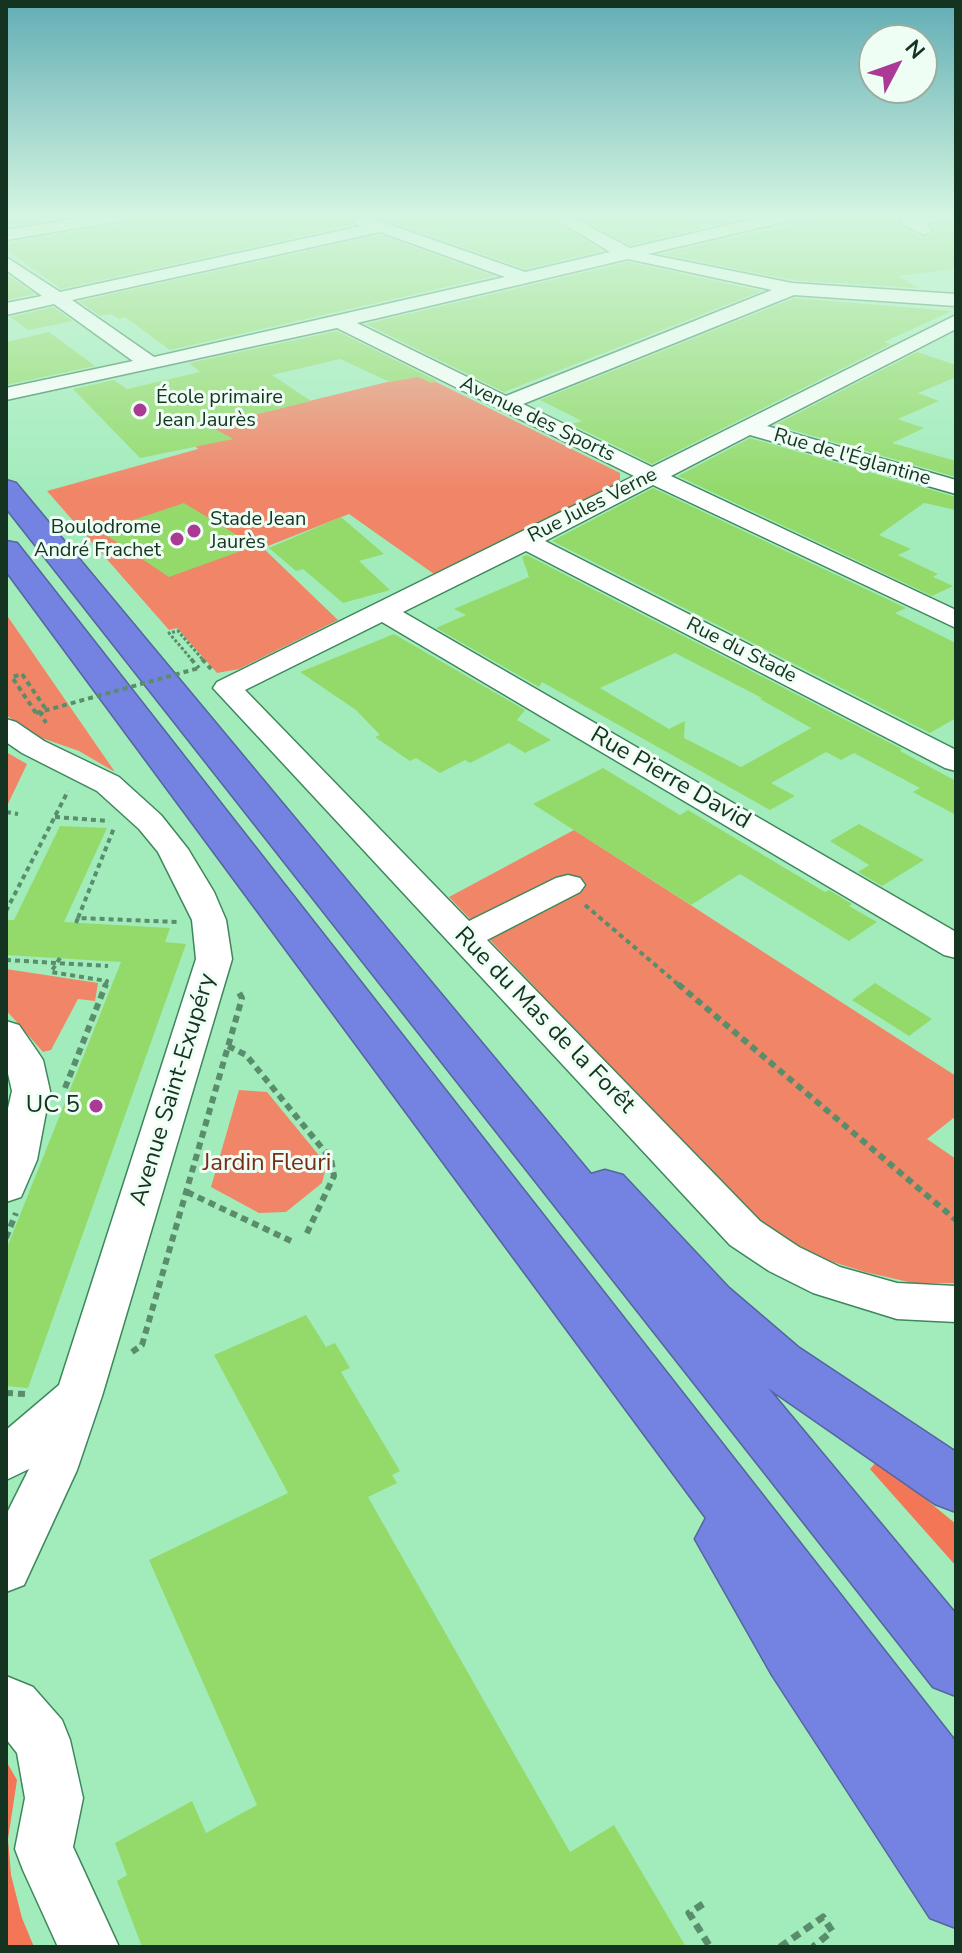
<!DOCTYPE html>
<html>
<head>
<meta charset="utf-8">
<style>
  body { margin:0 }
  #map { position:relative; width:962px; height:1953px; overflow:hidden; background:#a2ecbc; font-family:"Nunito Sans",sans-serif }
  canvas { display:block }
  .frame { position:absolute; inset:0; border:8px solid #153321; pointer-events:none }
  .north { position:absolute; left:858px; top:24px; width:80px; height:80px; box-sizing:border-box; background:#effef4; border:2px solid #98ada0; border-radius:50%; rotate:49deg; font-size:22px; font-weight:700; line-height:32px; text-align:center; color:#153321 }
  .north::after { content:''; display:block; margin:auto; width:28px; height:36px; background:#aa3a96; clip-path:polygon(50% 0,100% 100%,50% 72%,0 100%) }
</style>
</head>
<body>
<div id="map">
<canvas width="962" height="1953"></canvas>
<div class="frame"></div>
<div class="north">N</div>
</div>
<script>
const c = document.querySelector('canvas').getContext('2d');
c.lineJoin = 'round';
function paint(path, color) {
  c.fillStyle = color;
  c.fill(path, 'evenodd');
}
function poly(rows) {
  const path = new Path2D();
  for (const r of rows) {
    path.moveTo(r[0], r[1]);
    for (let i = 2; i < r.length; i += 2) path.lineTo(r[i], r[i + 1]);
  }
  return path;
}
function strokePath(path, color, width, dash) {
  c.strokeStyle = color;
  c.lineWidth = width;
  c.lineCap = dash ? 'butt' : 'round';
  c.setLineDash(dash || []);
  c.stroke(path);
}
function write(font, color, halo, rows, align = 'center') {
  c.font = font + ' "Nunito Sans",sans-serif';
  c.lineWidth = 6;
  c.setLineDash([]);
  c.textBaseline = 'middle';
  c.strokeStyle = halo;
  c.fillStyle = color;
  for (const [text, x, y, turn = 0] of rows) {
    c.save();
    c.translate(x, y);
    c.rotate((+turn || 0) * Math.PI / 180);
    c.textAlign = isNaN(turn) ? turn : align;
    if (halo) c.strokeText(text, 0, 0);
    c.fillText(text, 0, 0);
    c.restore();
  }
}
paint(poly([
  [420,374,620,473,620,482,434,574,349,514,263,548,338,620,239,669,217,673,177,628,169,630,47,491,198,449,182,432],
  [6,614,115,772,79,751,36,736,6,715],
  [6,752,27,764,6,808],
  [574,830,956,1076,956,1116,927,1139,956,1159,956,1283,913,1283,865,1272,817,1257,756,1219,449,897],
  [6,969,98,983,95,1001,78,999,51,1050,43,1052,6,1010],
  [239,1090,267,1092,322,1159,325,1171,322,1183,286,1212,259,1213,211,1187]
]), '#f18568');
paint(poly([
  [878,1460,956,1524,956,1566,870,1469],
  [6,1761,17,1780,8,1839,11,1875,22,1918,34,1947,6,1947]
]), '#f37656');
paint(poly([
  [126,217,352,217,352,225,61,289,6,249,6,243,115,225],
  [376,217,549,217,602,251,525,269],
  [578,217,686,217,702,228,630,245],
  [850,217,899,217,901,227,923,238,934,233,932,225,944,224,948,220,956,225,956,269,899,276,918,288,792,280,662,254,752,233,793,228,787,224,790,223],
  [380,235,494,276,170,350,125,317,119,319,112,314,100,316,79,301],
  [628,262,762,291,504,392,366,324],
  [6,274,35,294,6,300],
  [794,298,952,311,884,342,891,344,652,464,571,424,582,421,540,400],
  [53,307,73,321,28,330,10,317],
  [337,331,437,381,431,383,418,377,390,382,340,359,272,375,311,401,210,426,233,439,140,458,73,389,114,380,127,389,200,372,189,363],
  [49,332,95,366,6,385,6,342],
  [917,352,956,365,956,377,918,393,939,401,898,419,924,428,892,443,956,461,956,477,775,425],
  [750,438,956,497,956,510,924,503,879,535,911,549,898,555,938,574,933,577,953,586,932,596,678,476],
  [653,488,906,608,895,613,956,643,956,718,930,733,552,541],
  [184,503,255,546,169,577,100,531],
  [341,517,384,554,359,561,390,590,343,603,303,569,296,571,269,548],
  [527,555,902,749,900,751,956,781,956,815,913,792,920,788,854,753,841,760,826,752,771,783,795,796,770,810,542,682,539,687,436,628,466,615,454,609,529,577,522,557],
  [675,653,762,698,760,699,811,728,741,767,684,738,685,721,669,729,600,688],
  [394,634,525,710,517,720,551,740,525,753,509,743,470,763,465,760,440,773,416,758,410,761,375,737,380,735,356,710,300,672],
  [603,768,680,815,688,810,825,892,829,890,852,904,849,906,877,922,849,941,740,874,691,905,533,804],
  [859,824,924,860,882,886,858,872,869,865,830,841],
  [60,826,107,828,64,922,170,928,165,942,186,944,28,1388,6,1386,6,1250,121,962,6,955,6,920,14,920],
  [875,983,932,1019,909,1036,852,1000],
  [306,1315,326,1347,335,1343,350,1368,341,1372,400,1471,392,1475,397,1483,368,1497,570,1852,614,1825,686,1947,142,1947,117,1881,127,1875,115,1843,192,1801,206,1833,257,1805,149,1560,288,1493,214,1355]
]), '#93da6b');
const minor = poly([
  [86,217,123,217,115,222,6,240,6,230,86,217],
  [355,217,368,217,525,272,610,252,552,217,572,217,630,248,762,217,790,217,788,221,648,254,792,283,956,294,956,306,794,295,523,404,652,467,956,315,956,329,767,426,956,480,956,494,750,435,671,476,956,610,956,628,653,485,545,541,956,750,956,771,945,768,526,551,403,612,956,932,956,958,944,955,382,622,245,690,469,921,556,878,568,875,580,878,585,885,580,892,487,940,760,1221,799,1247,840,1267,897,1283,956,1286,956,1322,897,1319,813,1293,769,1271,730,1245,213,688,217,682,634,476,337,328,6,400,6,388,133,361,54,304,6,315,6,303,42,296,6,270,6,257,60,292,362,226,355,224,355,217],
  [380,232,505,277,154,357,72,300,380,232],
  [628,259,772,290,506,396,357,323,628,259],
  [902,217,946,217,944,221,925,223,932,230,924,235,902,224,902,217],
  [6,719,16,722,44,741,119,777,161,815,188,849,214,892,226,920,232,959,102,1396,77,1470,24,1585,6,1592,6,1515,29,1469,6,1480,6,1430,59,1385,196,959,192,920,158,852,139,829,97,791,22,753,6,742,6,719],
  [6,1021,19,1025,37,1051,43,1060,50,1091,37,1160,21,1197,6,1202,6,1117,12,1091,6,1065,6,1021],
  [6,1676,33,1687,62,1720,70,1740,83,1798,73,1847,119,1947,58,1947,23,1870,15,1849,25,1798,17,1753,6,1739,6,1676]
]);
const highway = poly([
  [6,480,16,483,591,1174,605,1170,623,1175,729,1288,798,1347,956,1452,956,1512,935,1504,768,1388,956,1614,956,1696,933,1687,6,508,6,480],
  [6,541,17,543,956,1742,956,1928,930,1918,772,1675,695,1539,706,1518,6,571,6,541]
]);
strokePath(minor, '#3e875c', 3);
strokePath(highway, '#53669e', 3);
strokePath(poly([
  [193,661,169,633,178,631,204,661]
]), '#598d6c', 3, [3, 2]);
strokePath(poly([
  [191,659,199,668],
  [202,659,211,669],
  [36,713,12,677,22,674,45,708,41,714,46,723],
  [6,812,18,814],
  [55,817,109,821],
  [585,905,680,986],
  [6,911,68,791],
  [78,918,114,828],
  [76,923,78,918,177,922],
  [60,958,51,972,107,981,105,986],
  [6,960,108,966]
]), '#598d6c', 4, [5, 4]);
strokePath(poly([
  [678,984,956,1220],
  [228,1046,246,1055,331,1159,334,1176,305,1237],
  [65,1088,106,984],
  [187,1192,293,1242],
  [6,1238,16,1213],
  [132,1352,142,1345,242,998,238,991],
  [6,1393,25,1394]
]), '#598d6c', 6, [7, 5]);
strokePath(poly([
  [703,1904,689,1913,710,1947],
  [780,1947,823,1917,832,1931,813,1947]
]), '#598d6c', 7, [9, 6]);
paint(minor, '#fff');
paint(highway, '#7482e2');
strokePath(poly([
  [36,713,199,668]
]), '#598d6c', 4, [5, 4]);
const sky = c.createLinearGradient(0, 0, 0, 490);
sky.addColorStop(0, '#62adb5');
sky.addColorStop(0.44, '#d5f6e1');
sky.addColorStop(1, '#d5f6e100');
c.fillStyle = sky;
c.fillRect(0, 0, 962, 490);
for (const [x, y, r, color] of [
  [140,410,8,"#aa3a96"],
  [194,531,8,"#aa3a96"],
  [177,539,8,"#aa3a96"],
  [96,1106,8,"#aa3a96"]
]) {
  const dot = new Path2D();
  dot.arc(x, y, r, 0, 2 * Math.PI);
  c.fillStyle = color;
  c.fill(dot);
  strokePath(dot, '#effef4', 3);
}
write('20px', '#153321', '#effef4', [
  ["École primaire",156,398],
  ["Jean Jaurès",156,421],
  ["Stade Jean",210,520],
  ["Jaurès",210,543],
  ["Boulodrome",161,528,"right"],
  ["André Frachet",161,551,"right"]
], 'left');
write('20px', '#153321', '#effef4', [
  ["Avenue des Sports",537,420,26],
  ["Rue de l'Églantine",852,458,16],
  ["Rue Jules Verne",593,506,-27],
  ["Rue du Stade",741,651,27]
]);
write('24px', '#153321', '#effef4', [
  ["Rue Pierre David",670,779,30],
  ["Rue du Mas de la Forêt",544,1021,46],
  ["Avenue Saint-Exupéry",174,1090,-73]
]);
write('24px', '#153321', '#effef4', [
  ["UC 5",80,1106]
], 'right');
write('24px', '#7b2c18', '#effef4', [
  ["Jardin Fleuri",267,1164]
]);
</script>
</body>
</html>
